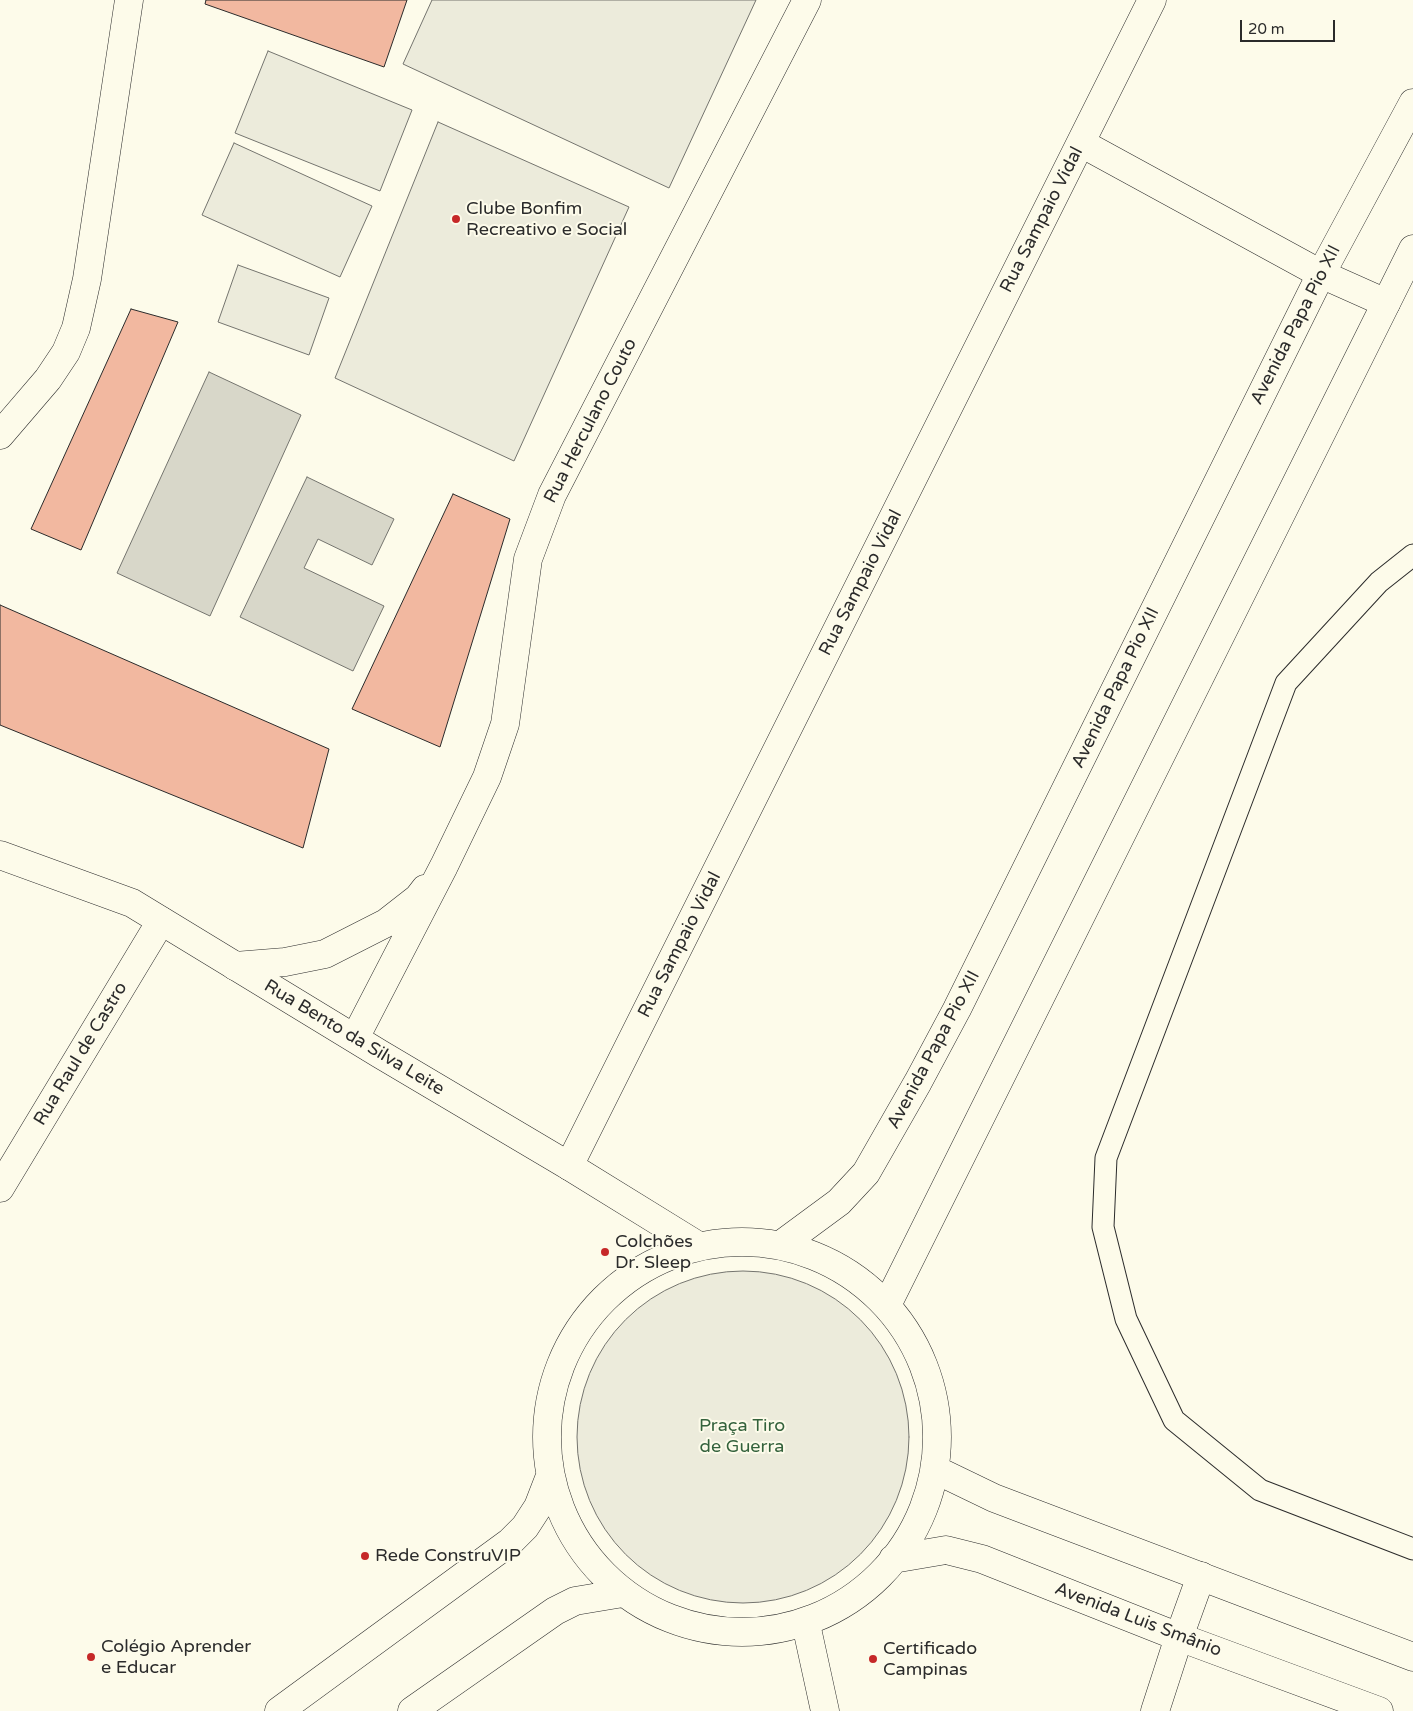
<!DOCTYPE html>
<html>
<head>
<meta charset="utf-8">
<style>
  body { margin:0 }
  #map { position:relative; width:1413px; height:1711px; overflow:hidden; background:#fdfbea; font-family:"Varela Round",sans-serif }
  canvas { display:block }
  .scale { position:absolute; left:1240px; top:20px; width:95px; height:22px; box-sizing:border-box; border:2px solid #2b2b2b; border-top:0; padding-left:6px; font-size:15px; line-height:18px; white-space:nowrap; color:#2b2b2b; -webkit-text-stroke:4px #fdfbea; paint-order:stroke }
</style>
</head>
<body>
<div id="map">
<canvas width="1413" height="1711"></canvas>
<div class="scale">20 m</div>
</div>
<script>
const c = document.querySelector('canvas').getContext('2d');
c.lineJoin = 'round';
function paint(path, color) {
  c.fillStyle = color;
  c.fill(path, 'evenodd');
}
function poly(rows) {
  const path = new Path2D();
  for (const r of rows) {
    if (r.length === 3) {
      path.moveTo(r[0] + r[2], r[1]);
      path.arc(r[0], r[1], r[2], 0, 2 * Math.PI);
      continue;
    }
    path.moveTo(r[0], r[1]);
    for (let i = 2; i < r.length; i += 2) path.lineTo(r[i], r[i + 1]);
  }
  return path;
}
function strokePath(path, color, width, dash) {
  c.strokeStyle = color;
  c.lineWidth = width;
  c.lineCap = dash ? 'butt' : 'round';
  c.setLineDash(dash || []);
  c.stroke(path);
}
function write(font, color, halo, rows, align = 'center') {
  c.font = font + ' "Varela Round",sans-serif';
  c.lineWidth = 4;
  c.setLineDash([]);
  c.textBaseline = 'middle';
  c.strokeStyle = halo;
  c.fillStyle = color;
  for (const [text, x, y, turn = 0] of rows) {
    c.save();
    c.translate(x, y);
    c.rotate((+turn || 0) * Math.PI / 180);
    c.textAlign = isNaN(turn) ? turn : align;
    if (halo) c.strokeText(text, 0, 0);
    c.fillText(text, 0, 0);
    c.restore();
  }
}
const green = poly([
  [432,0,756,0,669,188,403,64,432,0],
  [268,51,412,110,380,191,235,133,268,51],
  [438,122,629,207,514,461,335,378,438,122],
  [234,143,372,206,340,277,202,215,234,143],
  [238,265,329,298,309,355,218,322,238,265],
  [743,1437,166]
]);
paint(green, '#ecebdb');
strokePath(green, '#74746e', 1);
const water = poly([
  [209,372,301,415,210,616,117,573,209,372],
  [307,477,394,519,372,565,318,539,304,568,384,606,353,671,240,617,307,477]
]);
paint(water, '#d8d7c9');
strokePath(water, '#74746e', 1);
const building = poly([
  [206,0,407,0,384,67,205,4,206,0],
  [131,309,178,322,81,550,31,529,131,309],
  [453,494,510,519,440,747,352,709,453,494],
  [0,605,329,749,303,848,0,725,0,605]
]);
paint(building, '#f2b8a0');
strokePath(building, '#2b2b2b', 1);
const pedestrian = poly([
  [1413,555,1379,582,1286,683,1106,1158,1103,1227,1126,1319,1174,1420,1260,1490,1413,1549]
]);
const minor = poly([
  [1081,143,1321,274,1386,303],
  [0,435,48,379,66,352,76,328,87,279,129,0],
  [235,966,285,962,325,954,386,923,418,898,425,889],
  [355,1038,444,866,487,777,505,724,528,559,552,495,807,0],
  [569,1166,1152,0],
  [0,1188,161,921],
  [806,1624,825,1711],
  [1155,1711,1179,1637,1201,1576]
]);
const tertiary = poly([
  [782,1244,839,1202,866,1173,918,1082,957,1009,1321,274,1413,103],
  [887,1305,1413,249]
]);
const secondary = poly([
  [0,855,132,903,380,1054,569,1166,697,1245]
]);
const primary = poly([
  [742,1437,195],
  [936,1470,994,1498,1413,1657],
  [893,1559,946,1550,982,1559,1179,1637,1379,1711],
  [279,1711,510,1542,525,1527,538,1507,550,1476],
  [412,1711,555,1611,575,1601,623,1593]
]);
strokePath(pedestrian, '#2b2b2b', 23);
strokePath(minor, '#2b2b2b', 29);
strokePath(tertiary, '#2b2b2b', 29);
strokePath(secondary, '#2b2b2b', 29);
strokePath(primary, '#2b2b2b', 29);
strokePath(pedestrian, '#fdfbea', 21);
strokePath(minor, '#fdfbea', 28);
strokePath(tertiary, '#fdfbea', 28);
strokePath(secondary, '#fdfbea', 28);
strokePath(primary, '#fdfbea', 28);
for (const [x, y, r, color] of [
  [456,219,5,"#c62828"],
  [605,1252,5,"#c62828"],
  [365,1556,5,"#c62828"],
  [91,1657,5,"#c62828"],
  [873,1659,5,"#c62828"]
]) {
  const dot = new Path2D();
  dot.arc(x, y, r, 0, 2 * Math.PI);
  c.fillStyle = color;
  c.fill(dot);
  strokePath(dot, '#fdfbea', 2);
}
write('18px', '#2b2b2b', '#fdfbea', [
  ["Clube Bonfim",466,209],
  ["Recreativo e Social",466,230],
  ["Colchões",615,1242],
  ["Dr. Sleep",615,1263],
  ["Rede ConstruVIP",375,1556],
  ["Colégio Aprender",101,1647],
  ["e Educar",101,1668],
  ["Certificado",883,1649],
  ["Campinas",883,1670]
], 'left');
write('18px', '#2b2b2b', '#fdfbea', [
  ["Rua Sampaio Vidal",1042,220,-63],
  ["Avenida Papa Pio XII",1296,325,-63],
  ["Rua Herculano Couto",591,421,-63],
  ["Rua Sampaio Vidal",861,583,-63],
  ["Avenida Papa Pio XII",1116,688,-64],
  ["Rua Sampaio Vidal",680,945,-63],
  ["Rua Bento da Silva Leite",354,1038,31],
  ["Avenida Papa Pio XII",934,1050,-62],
  ["Rua Raul de Castro",81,1054,-59],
  ["Avenida Luis Smânio",1138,1620,21]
]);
write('18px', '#34623c', '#fdfbea', [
  ["Praça Tiro",742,1426],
  ["de Guerra",742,1447]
]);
</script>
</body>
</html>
